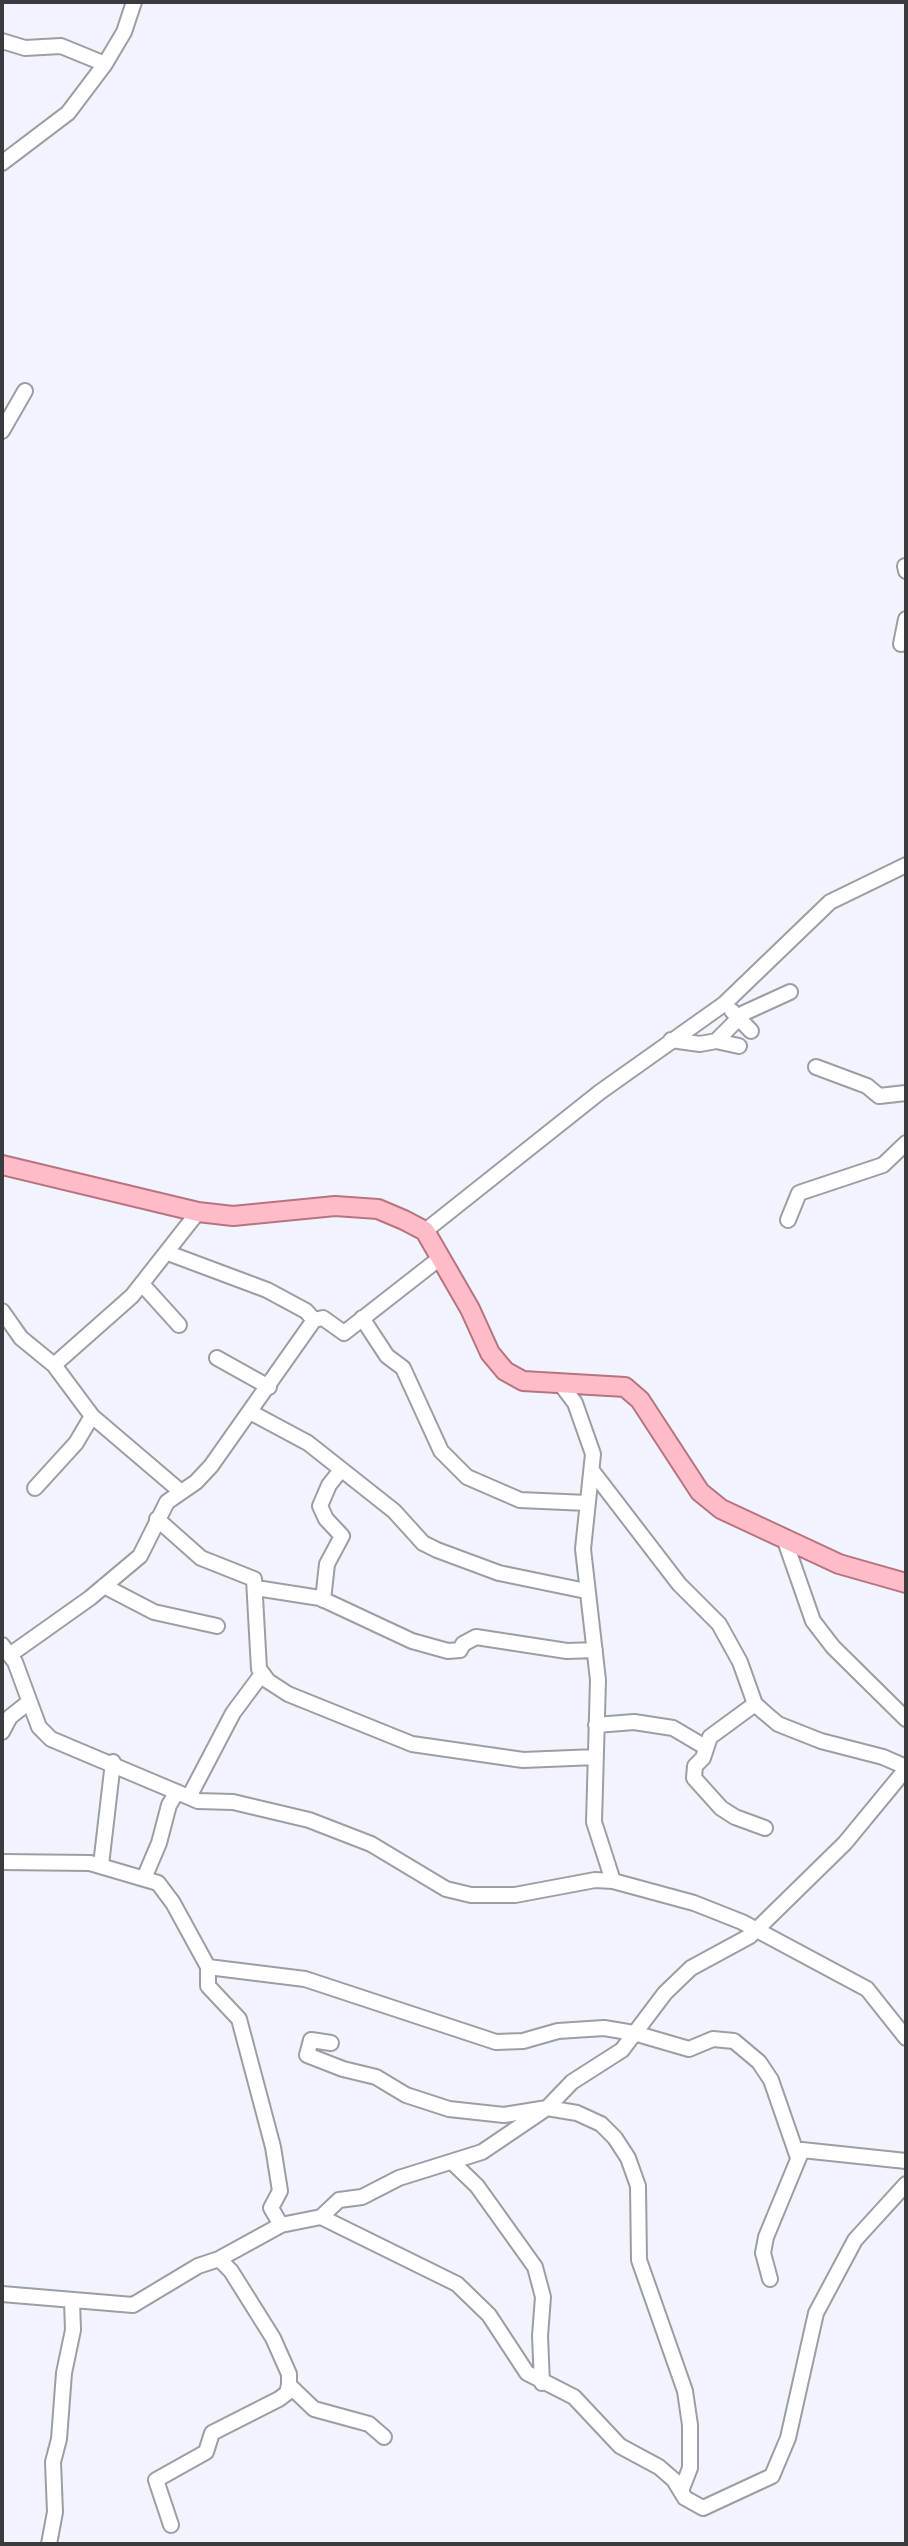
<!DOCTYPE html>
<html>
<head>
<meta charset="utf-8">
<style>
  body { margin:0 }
  #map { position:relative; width:908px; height:2546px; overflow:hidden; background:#f1f4fc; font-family:Montserrat,sans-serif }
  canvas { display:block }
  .frame { position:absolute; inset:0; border:4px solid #3a3b3e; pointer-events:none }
</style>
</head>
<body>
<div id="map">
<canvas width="908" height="2546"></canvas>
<div class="frame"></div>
</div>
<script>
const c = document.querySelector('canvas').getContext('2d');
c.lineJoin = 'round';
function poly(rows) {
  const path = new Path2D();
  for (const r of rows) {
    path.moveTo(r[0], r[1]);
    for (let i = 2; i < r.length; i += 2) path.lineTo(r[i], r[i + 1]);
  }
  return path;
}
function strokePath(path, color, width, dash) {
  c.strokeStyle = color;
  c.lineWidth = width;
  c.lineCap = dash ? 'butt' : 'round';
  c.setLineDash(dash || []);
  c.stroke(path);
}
const minor = poly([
  [2,41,25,48,61,46,105,64],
  [2,163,68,113,105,64,124,32,134,2],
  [2,431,25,391],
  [905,566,906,571],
  [901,644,906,619],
  [732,1011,751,1031],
  [671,1040,700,1044,716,1041,739,1046],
  [716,1041,744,1013,790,992],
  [816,1067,867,1086,879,1096,906,1093],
  [788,1220,799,1193,883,1165,906,1143],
  [425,1231,600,1092,724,1004,830,902,906,865],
  [168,1253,267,1290,306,1311,314,1320],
  [142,1284,179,1325],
  [2,1311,21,1338,54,1365,92,1416,180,1491],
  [362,1318,387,1356,403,1368,441,1451,467,1477,520,1500,587,1503],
  [217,1358,269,1387],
  [54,1365,132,1296,198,1212],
  [560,1383,575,1403,593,1454,583,1549,598,1680,594,1822,613,1881],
  [252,1413,308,1443,394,1511,423,1543,437,1550,499,1573,586,1591],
  [593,1472,679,1584,719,1624,740,1662,755,1704,765,1713,778,1724,821,1741,883,1757,906,1767],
  [35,1488,76,1443,92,1416],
  [157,1519,201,1558,254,1579,259,1669,268,1681,288,1694,412,1744,523,1760,596,1757],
  [784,1538,813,1621,833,1647,906,1719],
  [104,1586,154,1612,217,1626],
  [256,1588,320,1598,412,1641,448,1651,460,1650,463,1644,476,1637,567,1651,595,1650],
  [323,1600,327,1564,342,1536,326,1519,320,1506,329,1485,341,1470],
  [2,1645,15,1662,39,1727,51,1739,198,1801,233,1802,309,1820,371,1844,446,1889,471,1895,515,1895,595,1880,613,1881,694,1903,742,1922,867,1989,906,2038],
  [11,1654,90,1598,140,1556,167,1502,196,1482,211,1466,314,1320,323,1318,344,1333,440,1258],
  [755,1704,710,1737,703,1758,695,1766,694,1778,721,1808,735,1817,765,1828],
  [596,1725,634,1722,673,1728,700,1744,706,1744],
  [2,1732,10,1717,29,1702],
  [189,1797,233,1713,262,1674],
  [2,1862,90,1863,158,1883,173,1903,208,1967,208,1986,239,2019,273,2147,280,2191,271,2208,281,2225],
  [101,1865,113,1762],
  [145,1876,159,1843,169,1805,177,1792],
  [208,1967,305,1979,496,2042,523,2041,558,2031,604,2028,634,2033,689,2049,713,2039,734,2041,759,2062,771,2080,797,2155],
  [331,2043,311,2040,307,2055,343,2069,376,2077,406,2095,449,2109,504,2115,547,2108,577,2113,601,2124,615,2138,628,2158,638,2186,639,2260,685,2391,690,2425,690,2468,681,2491],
  [452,2162,477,2186,535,2267,543,2297,540,2336,542,2383],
  [321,2217,457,2284,489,2315,527,2373,574,2397,620,2446,659,2467,674,2480,685,2498,703,2508,772,2476,788,2438,816,2313,855,2240,906,2184],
  [770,2279,763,2253,766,2237,802,2150,906,2161],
  [2,2294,133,2305,198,2266,219,2259,281,2225,321,2217,339,2200,362,2197,399,2178,482,2152,547,2108,572,2082,622,2050,665,1993,691,1968,750,1936,845,1843,906,1769],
  [289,2385,314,2409,369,2424,384,2437],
  [171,2525,156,2480,206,2452,212,2433,279,2399,287,2393,289,2385,289,2374,273,2338,231,2271,219,2259],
  [49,2544,55,2512,53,2462,59,2439,64,2373,73,2330,72,2302]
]);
const major = poly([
  [2,1165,198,1212,233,1216,335,1206,378,1209,404,1220,425,1231,470,1309,490,1353,505,1371,523,1381,625,1387,640,1400,700,1492,721,1509,839,1564,906,1583]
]);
strokePath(minor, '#9b9ea5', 18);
strokePath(major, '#b97280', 22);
strokePath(minor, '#fff', 14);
strokePath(major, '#febcc8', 18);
</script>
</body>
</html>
